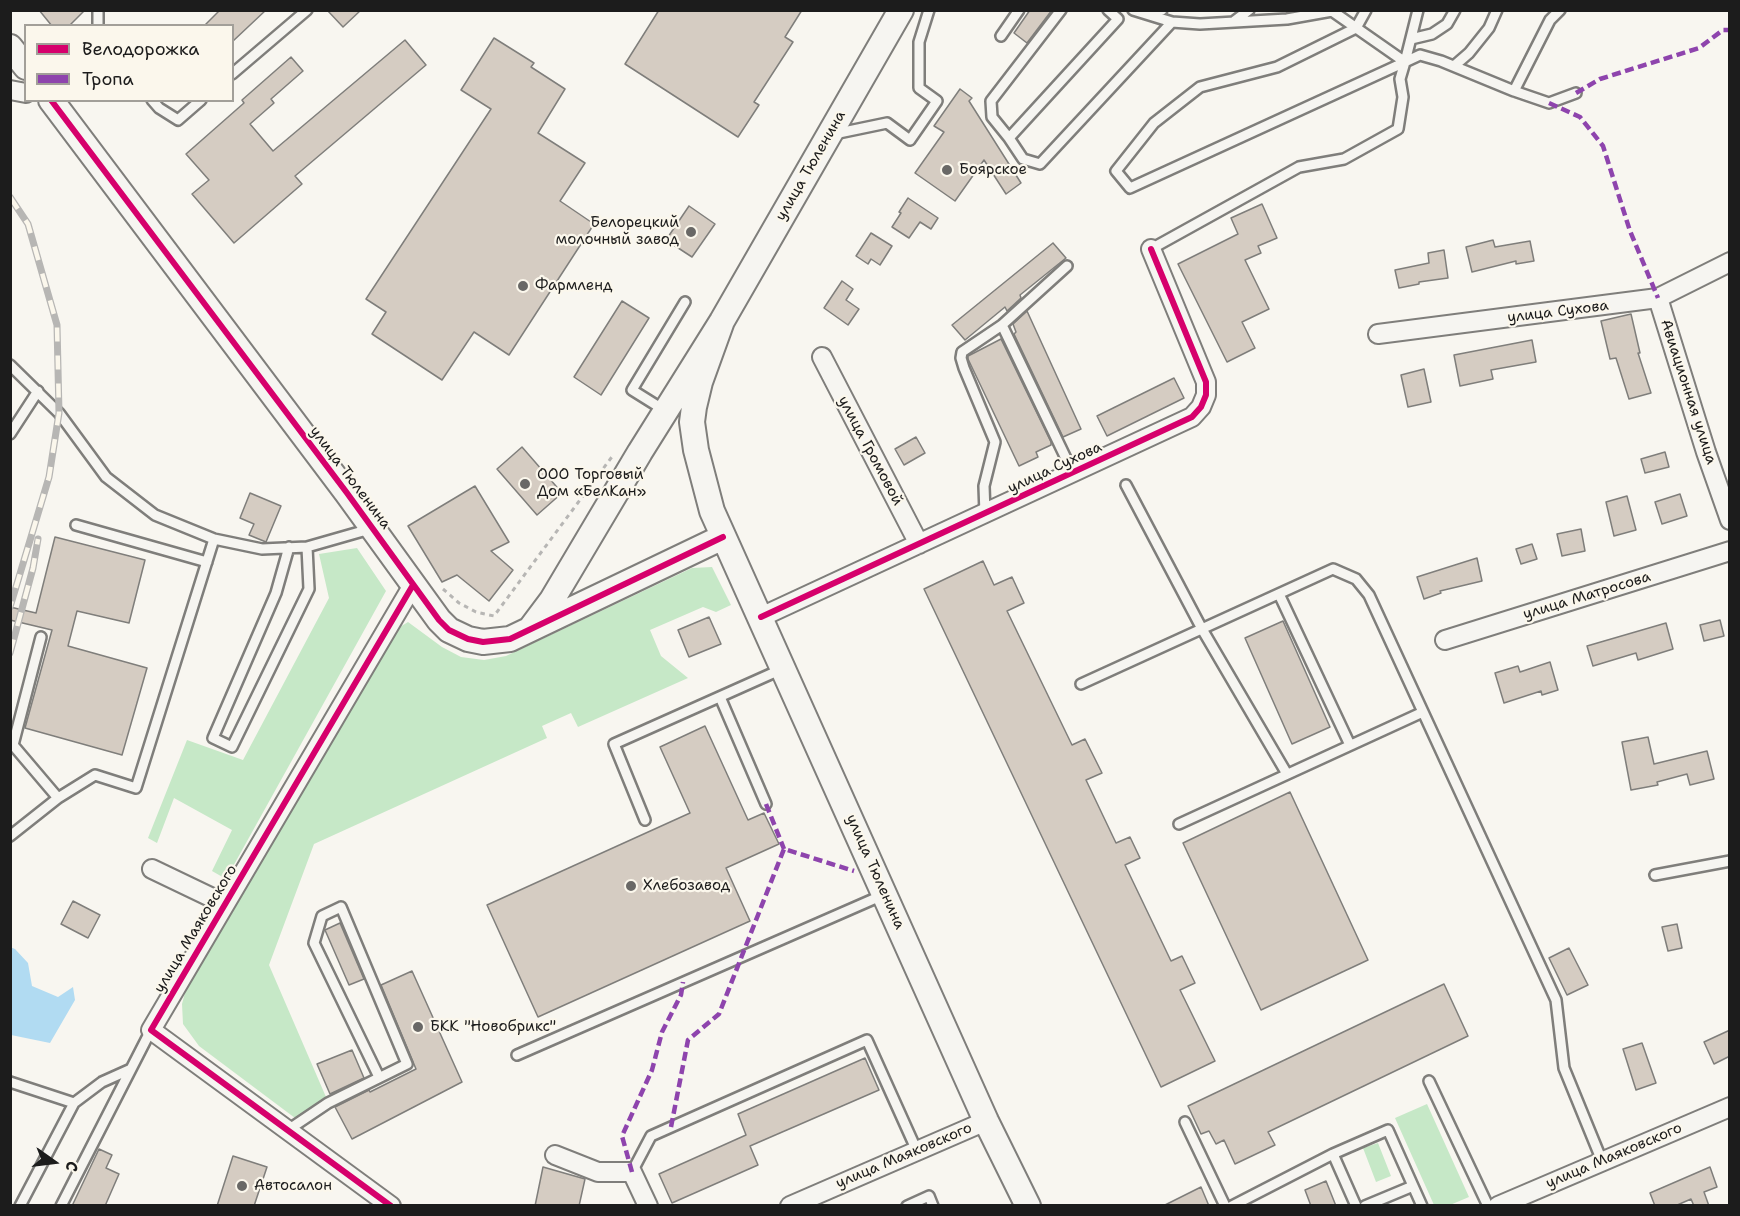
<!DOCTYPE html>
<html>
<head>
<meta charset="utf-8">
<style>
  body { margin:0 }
  #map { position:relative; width:1740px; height:1216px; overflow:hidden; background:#f8f6f0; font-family:"Shantell Sans",sans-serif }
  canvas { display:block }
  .frame { position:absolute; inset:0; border:12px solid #1c1c1c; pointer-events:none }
  .legend { position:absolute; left:24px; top:24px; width:210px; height:78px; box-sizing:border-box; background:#fbf7ec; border:2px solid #a29f99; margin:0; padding:8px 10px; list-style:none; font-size:18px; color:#1c1c1c }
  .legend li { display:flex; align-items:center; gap:12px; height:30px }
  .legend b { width:30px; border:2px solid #a29f99 }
  .north { position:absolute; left:24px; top:1132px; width:60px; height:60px; -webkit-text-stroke:4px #fbf7ec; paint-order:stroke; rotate:104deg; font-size:16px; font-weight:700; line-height:24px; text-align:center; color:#1c1c1c }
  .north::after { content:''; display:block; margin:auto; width:21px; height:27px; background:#1c1c1c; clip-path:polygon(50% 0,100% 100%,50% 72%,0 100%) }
</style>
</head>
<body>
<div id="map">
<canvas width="1740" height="1216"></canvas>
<div class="frame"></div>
<ul class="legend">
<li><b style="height:8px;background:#d6006c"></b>Велодорожка</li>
<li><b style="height:8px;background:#8e44ad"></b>Тропа</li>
</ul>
<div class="north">С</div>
</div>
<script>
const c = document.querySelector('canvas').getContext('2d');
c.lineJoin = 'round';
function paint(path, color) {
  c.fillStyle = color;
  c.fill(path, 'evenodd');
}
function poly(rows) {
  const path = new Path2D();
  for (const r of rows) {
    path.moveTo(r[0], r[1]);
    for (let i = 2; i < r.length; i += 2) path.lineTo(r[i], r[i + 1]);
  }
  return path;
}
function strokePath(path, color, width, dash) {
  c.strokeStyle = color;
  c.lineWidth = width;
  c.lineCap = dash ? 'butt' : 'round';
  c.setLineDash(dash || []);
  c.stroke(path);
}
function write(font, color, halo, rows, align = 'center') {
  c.font = font + ' "Shantell Sans",sans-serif';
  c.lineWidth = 4.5;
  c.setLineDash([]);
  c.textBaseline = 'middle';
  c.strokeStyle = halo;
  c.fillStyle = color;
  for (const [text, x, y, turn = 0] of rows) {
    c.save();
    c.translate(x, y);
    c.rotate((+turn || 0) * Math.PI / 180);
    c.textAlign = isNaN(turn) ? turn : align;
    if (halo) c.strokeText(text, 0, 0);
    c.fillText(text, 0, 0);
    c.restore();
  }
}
paint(poly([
  [357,548,386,591,226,879,212,871,232,830,174,798,157,843,148,838,187,740,243,760,329,598,319,554],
  [712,567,731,605,716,612,703,607,650,630,661,656,688,678,578,727,571,713,542,726,547,738,314,844,269,965,326,1097,295,1118,199,1046,183,1024,182,1004,187,985,392,632,408,622,442,647,461,657,484,660,506,656,692,568],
  [1427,1104,1469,1197,1450,1205,1434,1205,1395,1118],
  [1378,1143,1391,1176,1376,1182,1363,1148]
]), '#c6e8c7');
paint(poly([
  [10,947,15,949,28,963,32,986,58,997,73,987,75,1000,50,1043,11,1035]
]), '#b1dbf2');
const building = poly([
  [39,10,85,10,69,26,52,26,39,10],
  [220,10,266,10,232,42,232,26,204,26,220,10],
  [327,10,361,10,343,27,327,10],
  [659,10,802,10,785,37,793,42,754,102,759,105,738,137,625,64,659,10],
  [1030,10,1052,10,1027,43,1014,33,1030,10],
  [494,38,534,63,531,67,565,89,538,133,585,163,560,201,594,224,509,355,474,332,442,380,372,334,386,312,366,299,491,109,461,90,494,38],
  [405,40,426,65,295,176,302,184,234,243,192,194,209,180,186,154,244,103,242,100,291,57,303,71,271,99,274,103,250,124,273,151,405,40],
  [960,89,972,98,969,101,1021,183,1006,194,984,160,955,201,915,173,944,132,934,126,960,89],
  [908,198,938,218,931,229,920,222,909,238,892,227,901,213,899,212,908,198],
  [1262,204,1277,238,1258,246,1261,253,1245,260,1269,309,1242,322,1255,348,1227,362,1178,264,1238,234,1231,218,1262,204],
  [689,206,715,224,692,257,666,240,689,206],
  [871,233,892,246,880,265,871,259,868,264,856,256,871,233],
  [1493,240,1495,247,1530,241,1534,261,1516,264,1516,261,1472,272,1466,247,1493,240],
  [1053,243,1066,258,1020,295,1021,298,1007,311,1005,307,965,340,952,325,1053,243],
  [1444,250,1448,278,1419,282,1419,284,1399,288,1395,270,1429,263,1428,253,1444,250],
  [842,281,853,289,846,300,859,309,848,325,824,308,842,281],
  [622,301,649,318,601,395,574,377,622,301],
  [1027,311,1081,429,1063,437,1014,334,1016,332,1013,324,1027,311],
  [1631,314,1640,353,1638,353,1651,393,1629,399,1616,358,1610,359,1601,321,1631,314],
  [1001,339,1051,442,1051,445,1036,452,1038,457,1019,466,968,359,968,356,972,354,1001,339],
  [1532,340,1536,362,1491,370,1493,379,1460,386,1454,355,1532,340],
  [1424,369,1431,402,1408,407,1401,375,1424,369],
  [1174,378,1184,398,1107,436,1097,416,1174,378],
  [916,437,925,453,904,465,895,449,916,437],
  [522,447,562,493,537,515,497,469,522,447],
  [1665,452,1669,467,1645,473,1641,459,1665,452],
  [475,486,509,542,491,551,513,570,489,601,457,575,442,582,408,526,475,486],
  [250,493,281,506,266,542,249,535,254,524,240,518,250,493],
  [1680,494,1687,516,1662,524,1655,502,1680,494],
  [1627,496,1636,530,1614,536,1606,502,1627,496],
  [1581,529,1585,551,1562,556,1557,534,1581,529],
  [55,537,145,560,129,623,77,611,68,646,147,668,122,755,25,728,52,630,10,620,10,607,36,613,55,537],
  [1532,544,1537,559,1521,564,1516,549,1532,544],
  [1477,558,1482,581,1440,591,1441,593,1424,599,1417,577,1477,558],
  [983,561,994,585,1012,577,1024,603,1007,611,1072,745,1085,739,1102,773,1086,780,1116,843,1130,837,1140,858,1125,865,1171,961,1182,956,1195,983,1180,990,1215,1061,1161,1087,924,589,983,561],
  [709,617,721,644,689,657,678,630,709,617],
  [1720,620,1724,636,1704,641,1700,625,1720,620],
  [1283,621,1330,727,1292,744,1245,638,1283,621],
  [1666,623,1673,649,1638,660,1636,653,1593,666,1587,646,1666,623],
  [1550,662,1558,690,1542,695,1541,691,1504,703,1495,673,1518,666,1520,672,1550,662],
  [705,726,748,820,764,813,779,844,726,868,750,921,538,1017,487,905,690,813,660,747,705,726],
  [1648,737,1654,764,1707,751,1714,779,1690,785,1687,774,1657,782,1658,785,1631,790,1622,742,1648,737],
  [1290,792,1368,960,1261,1010,1183,843,1290,792],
  [73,901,100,915,88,938,61,924,73,901],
  [340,923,364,979,349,985,325,930,340,923],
  [1677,924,1682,948,1668,951,1662,927,1677,924],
  [1569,948,1588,985,1567,995,1549,958,1569,948],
  [412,971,462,1082,352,1139,335,1107,369,1090,370,1092,416,1069,381,985,412,971],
  [1444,984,1468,1036,1268,1132,1275,1145,1235,1164,1224,1140,1216,1144,1209,1131,1201,1134,1188,1106,1444,984],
  [1730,1030,1730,1056,1714,1064,1704,1042,1730,1030],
  [1642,1043,1656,1083,1636,1090,1623,1049,1642,1043],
  [352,1050,364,1078,330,1094,317,1064,352,1050],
  [865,1058,879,1090,750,1146,758,1165,672,1203,659,1174,746,1135,738,1114,865,1058],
  [99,1149,112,1155,106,1168,119,1174,105,1206,72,1206,99,1149],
  [233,1156,267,1167,254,1206,217,1206,233,1156],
  [543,1167,585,1179,579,1206,535,1206,543,1167],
  [1710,1167,1717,1187,1704,1192,1709,1206,1694,1206,1691,1199,1675,1206,1655,1206,1650,1193,1710,1167],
  [1326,1181,1336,1206,1311,1206,1305,1190,1326,1181],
  [1201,1187,1209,1206,1163,1206,1201,1187]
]);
paint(building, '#d5ccc2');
strokePath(building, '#7f7e7b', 1.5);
const lane = poly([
  [98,10,98,26],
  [1108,10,1118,19,1009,138,1023,159,1040,164,1172,22],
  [1133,10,1172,22,1200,24,1287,19,1332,11,1405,62],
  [1366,10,1356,28,1277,67,1200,87,1154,123,1116,171,1130,188,1405,62],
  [1147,13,1162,10],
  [1233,22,1249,10],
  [1001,36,1019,10],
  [1411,39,1432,34,1447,24,1455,10],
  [1405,62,1418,10],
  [1454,66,1469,53,1489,28,1497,10],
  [232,74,307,10],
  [1514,91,1550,20,1560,10],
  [152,100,159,108,178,120,201,100],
  [834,134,887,123,910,140,937,101,919,88,919,42,929,10],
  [1009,138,992,117,991,101,1061,10],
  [1151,249,1299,167,1344,159,1398,129,1403,97,1400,79,1405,62,1420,55,1441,61,1514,91,1549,103,1576,93],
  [1002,325,1073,473],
  [10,365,59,413,106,477,155,515,214,539,262,549,307,547,370,529],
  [664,410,632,390,685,302],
  [10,434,38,391],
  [1126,485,1202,629,1287,774],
  [985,514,984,486,995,442,964,368,961,358,962,352,1002,325,1067,266],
  [76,525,207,562],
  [289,547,276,593,213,738,232,747,309,589,307,547],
  [1279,594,1350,745],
  [41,637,13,745,58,798,95,775,136,788,214,539],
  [1081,684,1333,569,1356,579,1369,595,1556,1000,1564,1068,1602,1161],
  [720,697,766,804],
  [645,820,614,744,782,669],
  [1179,824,1423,712],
  [10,836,58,798],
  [1655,875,1730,861],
  [517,1055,883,895],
  [1429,1081,1488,1206],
  [10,1082,74,1103],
  [1185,1122,1225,1206],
  [288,1130,328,1103,407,1064,341,907,322,916,314,943,379,1077],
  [1333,1154,1388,1130,1422,1206],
  [632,1172,651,1136,867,1040,917,1151],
  [20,1206,74,1103,102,1082,131,1069],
  [61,1206,151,1030],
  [907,1206,929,1196,933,1206],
  [1232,1206,1333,1154,1356,1206],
  [1365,1206,1413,1186]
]);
const street = poly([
  [10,90,26,93],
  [1658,298,1706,452,1730,520],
  [1378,334,1658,298,1730,262],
  [822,357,919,544],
  [761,617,1192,417,1201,407,1206,395,1206,382,1151,249],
  [1445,640,1730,551],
  [152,869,225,904],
  [555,1155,598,1172,632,1172,648,1206],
  [391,1206,151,1030,413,585],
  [790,1206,986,1121],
  [1498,1206,1730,1107]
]);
const secondary = poly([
  [10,47,26,67],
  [51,100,347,493,439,620,449,630,468,639,483,642,510,639,723,537],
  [722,321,700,382,694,407,692,422,696,450,712,511,986,1121,1028,1206],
  [531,628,552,600,640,452,722,321,901,10]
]);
strokePath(lane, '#7f7e7b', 14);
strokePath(street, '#7f7e7b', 22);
strokePath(secondary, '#7f7e7b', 28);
strokePath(poly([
  [443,589,459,603,476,612,494,616,614,454]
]), '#b7b6b4', 3, [4.5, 4.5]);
strokePath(lane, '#f6f5f1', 9);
strokePath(street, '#f6f5f1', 18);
strokePath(secondary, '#f6f5f1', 24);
const rail = poly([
  [10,197,28,224,57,325,59,413,49,477,10,607],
  [10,653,33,568,38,539]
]);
strokePath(rail, '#b7b6b4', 7);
strokePath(rail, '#fbf7ec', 4.5, [14]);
strokePath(poly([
  [1576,93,1600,79,1699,48,1723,30,1730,30],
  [1549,103,1580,117,1603,146,1630,231,1658,298],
  [766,804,784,849],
  [671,1127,688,1040,719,1014,784,849,854,871],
  [632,1172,622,1136,652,1070,662,1032,681,995,683,982]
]), '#8e44ad', 4.5, [9, 4.5]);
strokePath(poly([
  [51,100,347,493,439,620,449,630,468,639,483,642,510,639,723,537],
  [761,617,1192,417,1201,407,1206,395,1206,382,1151,249],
  [391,1206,151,1030,413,585]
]), '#d6006c', 6);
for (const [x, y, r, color] of [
  [947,170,6,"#696866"],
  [691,232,6,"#696866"],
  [523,286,6,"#696866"],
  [525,484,6,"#696866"],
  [631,886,6,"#696866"],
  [418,1027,6,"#696866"],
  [242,1186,6,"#696866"]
]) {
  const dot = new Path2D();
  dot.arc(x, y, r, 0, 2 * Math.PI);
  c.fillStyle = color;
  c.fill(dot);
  strokePath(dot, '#fbf7ec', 2);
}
write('15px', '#1c1c1c', '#fbf7ec', [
  ["улица Тюленина",811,166,-60],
  ["улица Сухова",1558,312,-7],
  ["Авиационная улица",1688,392,72],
  ["улица Громовой",870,451,62],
  ["улица Сухова",1055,468,-25],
  ["улица Тюленина",350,478,53],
  ["улица Матросова",1587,596,-17],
  ["улица Тюленина",875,872,66],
  ["улица Маяковского",196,929,-59],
  ["улица Маяковского",904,1156,-23],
  ["улица Маяковского",1614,1156,-23]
]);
write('15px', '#1c1c1c', '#fbf7ec', [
  ["Боярское",959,170],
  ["Белорецкий",679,223,"right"],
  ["молочный завод",679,240,"right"],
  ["Фармленд",535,286],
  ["ООО Торговый",537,475],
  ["Дом «БелКан»",537,492],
  ["Хлебозавод",643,886],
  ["БКК \"Новобрикс\"",430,1027],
  ["Автосалон",254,1186]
], 'left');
</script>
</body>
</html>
